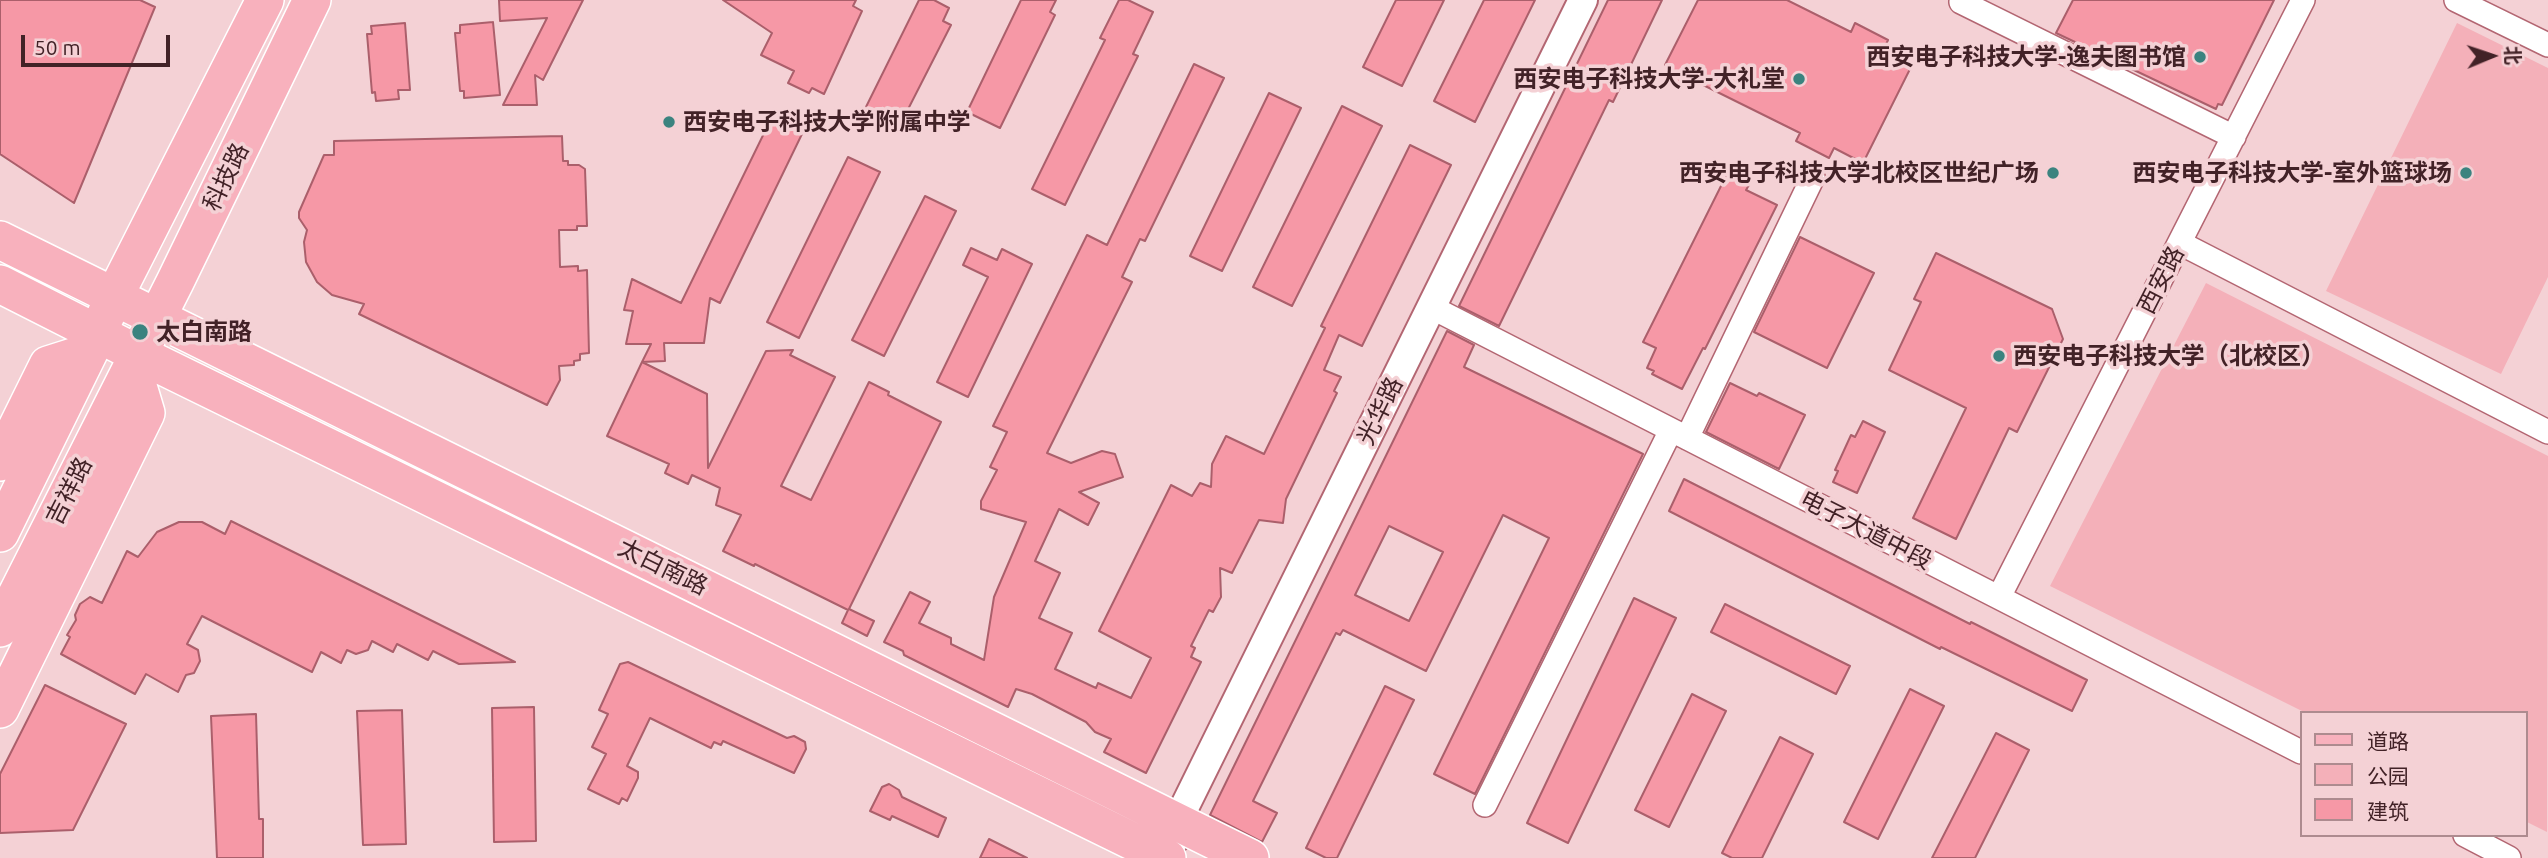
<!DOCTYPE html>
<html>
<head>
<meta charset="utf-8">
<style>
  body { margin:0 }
  #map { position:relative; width:2548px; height:858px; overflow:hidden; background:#f4d1d5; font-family:Ubuntu,"Noto Sans SC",sans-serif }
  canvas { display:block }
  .legend { position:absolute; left:2300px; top:711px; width:228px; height:126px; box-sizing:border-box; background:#f4d1d5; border:2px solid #ad8b8f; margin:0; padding:9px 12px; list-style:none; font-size:21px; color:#422227 }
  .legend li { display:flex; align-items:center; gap:14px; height:35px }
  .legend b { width:35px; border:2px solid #ad8b8f }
  .north { position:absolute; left:2457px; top:21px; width:70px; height:70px; -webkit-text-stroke:5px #f4d1d5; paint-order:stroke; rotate:88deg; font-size:19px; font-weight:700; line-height:28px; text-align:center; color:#422227 }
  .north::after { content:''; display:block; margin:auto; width:24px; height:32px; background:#422227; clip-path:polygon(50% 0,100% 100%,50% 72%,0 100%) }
  .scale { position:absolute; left:21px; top:35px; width:149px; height:32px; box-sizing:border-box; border:4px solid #422227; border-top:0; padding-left:9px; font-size:21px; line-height:24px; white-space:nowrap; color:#422227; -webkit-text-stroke:5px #f4d1d5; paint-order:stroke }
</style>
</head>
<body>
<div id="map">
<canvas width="2548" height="858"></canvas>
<ul class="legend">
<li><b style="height:9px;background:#f8b1bd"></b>道路</li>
<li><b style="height:19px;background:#f4b0b9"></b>公园</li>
<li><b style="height:19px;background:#f698a6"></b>建筑</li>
</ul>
<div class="north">北</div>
<div class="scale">50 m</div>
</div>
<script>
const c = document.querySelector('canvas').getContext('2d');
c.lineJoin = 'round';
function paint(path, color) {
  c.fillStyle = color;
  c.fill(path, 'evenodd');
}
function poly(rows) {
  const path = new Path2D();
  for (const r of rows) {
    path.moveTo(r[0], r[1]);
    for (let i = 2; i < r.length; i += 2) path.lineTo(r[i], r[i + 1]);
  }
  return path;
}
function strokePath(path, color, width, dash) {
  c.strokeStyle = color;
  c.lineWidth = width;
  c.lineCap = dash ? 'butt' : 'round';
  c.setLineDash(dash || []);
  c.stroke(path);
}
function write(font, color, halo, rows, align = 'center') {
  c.font = font + ' Ubuntu,"Noto Sans SC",sans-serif';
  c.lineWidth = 7;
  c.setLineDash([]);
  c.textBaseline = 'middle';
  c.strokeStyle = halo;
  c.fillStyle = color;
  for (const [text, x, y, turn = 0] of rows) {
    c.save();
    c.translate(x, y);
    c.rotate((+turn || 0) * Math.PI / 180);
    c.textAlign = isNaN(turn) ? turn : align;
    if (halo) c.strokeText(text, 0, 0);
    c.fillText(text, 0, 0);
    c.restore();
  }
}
paint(poly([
  [2457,23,2548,68,2548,277,2501,374,2326,291],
  [2206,283,2548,456,2547,832,2525,821,2525,713,2306,713,2050,586]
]), '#f4b0b9');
const building = poly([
  [0,0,140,0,155,7,74,203,0,154,0,0],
  [499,0,583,0,543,80,535,75,537,105,503,105,547,18,500,21,499,0],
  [723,0,856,0,853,6,862,11,824,94,812,88,809,93,788,83,794,71,761,55,772,33,723,0],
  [919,0,934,0,949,8,943,21,951,25,901,123,893,119,886,132,860,119,919,0],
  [1021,0,1056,0,1050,12,1055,15,1000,128,967,112,1021,0],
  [1119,0,1128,0,1153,12,1133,54,1138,56,1065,205,1032,189,1105,40,1100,38,1119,0],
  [1396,0,1444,0,1402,86,1363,67,1396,0],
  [1484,0,1535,0,1475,122,1434,101,1484,0],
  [1608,0,1662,0,1613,102,1609,100,1499,326,1459,306,1608,0],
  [1698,0,1787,0,1851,32,1855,23,1888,40,1884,49,1913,63,1863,163,1834,148,1829,158,1796,141,1800,133,1685,76,1681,83,1664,75,1668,67,1665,65,1698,0],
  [2073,0,2274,0,2222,105,2218,104,2216,109,2056,33,2073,0],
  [493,22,500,95,464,98,464,91,460,91,455,33,460,33,460,25,493,22],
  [405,23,410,90,398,90,399,99,376,101,375,92,372,93,367,34,372,34,371,26,405,23],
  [1194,64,1224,78,1145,241,1140,239,1122,277,1132,282,1047,453,1071,463,1102,451,1115,454,1123,477,1079,492,1099,503,1088,525,1059,509,1035,561,1060,573,1039,618,1072,633,1055,669,1096,688,1098,683,1131,698,1151,658,1099,631,1171,485,1192,496,1200,483,1211,487,1212,464,1226,436,1264,454,1325,328,1321,326,1410,145,1451,165,1362,346,1339,335,1324,370,1341,377,1334,391,1337,393,1286,499,1283,523,1259,520,1232,573,1220,568,1221,597,1213,612,1209,610,1191,646,1195,648,1191,657,1201,662,1146,773,1104,752,1111,739,1095,732,1086,722,1032,694,1016,689,1008,707,904,655,903,651,884,642,910,592,930,602,919,623,951,638,951,644,984,660,994,597,1026,522,981,509,981,501,997,470,990,467,1007,432,993,426,1087,235,1107,245,1194,64],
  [1269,93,1301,108,1222,271,1190,256,1269,93],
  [1342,106,1382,126,1292,306,1253,287,1342,106],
  [771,119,802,134,720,303,710,298,704,343,664,343,665,361,642,362,651,344,626,344,633,311,624,310,632,279,681,303,771,119],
  [562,136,563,161,568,161,568,165,579,165,585,169,587,226,577,226,577,230,559,230,560,267,578,266,578,271,587,270,589,353,580,354,580,360,574,361,574,365,559,366,560,380,547,405,359,314,364,304,332,295,317,282,306,262,304,242,307,230,299,218,299,212,324,155,334,155,334,141,562,136],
  [848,157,880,172,799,338,767,322,848,157],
  [1727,174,1749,185,1746,190,1777,205,1705,349,1703,348,1682,389,1652,374,1654,371,1647,368,1656,348,1643,342,1727,174],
  [925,196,956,211,884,356,852,340,925,196],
  [1800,237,1874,273,1827,368,1754,332,1800,237],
  [971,248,997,260,1002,249,1032,264,968,397,937,382,988,277,963,265,971,248],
  [1936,253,2052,309,2063,339,2017,432,2009,428,1956,539,1913,518,1966,408,1889,370,1921,302,1914,299,1936,253],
  [1447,331,1474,345,1464,367,1643,454,1475,794,1434,774,1549,538,1503,515,1426,671,1343,630,1340,635,1336,633,1253,801,1277,813,1262,842,1210,815,1447,331],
  [1389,526,1443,552,1409,621,1355,595,1389,526],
  [793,350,790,355,835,377,781,486,811,500,869,382,889,392,888,395,941,422,849,609,874,621,867,636,842,623,848,610,755,564,754,566,723,551,741,515,716,505,720,488,692,475,688,484,665,473,669,464,607,436,642,362,707,394,708,468,766,351,793,350],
  [1730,383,1757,396,1759,393,1805,415,1779,469,1706,432,1730,383],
  [1863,421,1885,432,1857,493,1833,482,1838,471,1835,470,1851,435,1855,437,1863,421],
  [1684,479,1970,624,1971,622,2087,680,2072,711,1941,647,1940,649,1669,511,1684,479],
  [231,521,515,662,459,664,433,651,428,660,397,644,393,652,372,641,368,650,356,654,347,650,341,663,321,652,312,672,202,616,187,644,198,650,200,661,194,673,186,675,178,692,146,674,135,694,61,654,70,637,67,635,76,620,75,615,80,604,90,597,102,603,127,551,138,557,157,532,179,522,202,522,225,534,231,521],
  [1634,598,1676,618,1568,843,1527,823,1634,598],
  [1725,604,1850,666,1836,694,1711,632,1725,604],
  [628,662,787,738,794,736,805,742,806,749,794,773,723,741,721,745,714,742,711,748,650,718,627,766,638,772,638,778,627,801,622,798,619,804,588,789,606,754,592,747,608,714,599,710,620,664,628,662],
  [45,685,126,724,73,830,0,833,0,774,45,685],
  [1385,686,1414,700,1337,858,1326,858,1306,848,1385,686],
  [1910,689,1944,706,1878,839,1844,822,1910,689],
  [1692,694,1726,711,1669,827,1635,810,1692,694],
  [534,707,536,841,494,842,492,708,534,707],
  [402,710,406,844,363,845,357,711,402,710],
  [256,714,259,819,263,819,263,858,217,858,211,716,256,714],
  [1996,733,2029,750,1975,858,1932,858,1996,733],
  [1780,737,1813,754,1762,858,1732,858,1722,853,1780,737],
  [889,784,899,790,902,797,946,818,938,837,892,816,890,820,870,811,882,787,889,784],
  [989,839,1027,858,980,858,989,839]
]);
paint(building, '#f698a6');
strokePath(building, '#ab5f6b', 2);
const minor = poly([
  [1962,0,1961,2,2234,137],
  [2456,0,2548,45],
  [2180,243,2548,432],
  [1431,307,2301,752],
  [1687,438,1813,177],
  [1999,597,2303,0],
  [1485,805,1671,430],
  [2465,835,2509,858]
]);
const tertiary = poly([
  [1174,840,1177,822,1583,0]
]);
const primary = poly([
  [0,240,1250,858],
  [0,284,138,354,1167,858],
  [0,462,48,365,89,352],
  [0,533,89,352,114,297,265,0],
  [0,628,175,282,312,0],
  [0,709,146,413,132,366]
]);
strokePath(minor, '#b36672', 26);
strokePath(tertiary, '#b36672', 32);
strokePath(primary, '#fff', 40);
strokePath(minor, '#fff', 23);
strokePath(tertiary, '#fff', 28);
strokePath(primary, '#f8b1bd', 37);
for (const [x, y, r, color] of [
  [2200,57,7,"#3b837f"],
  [1799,79,7,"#3b837f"],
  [669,122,7,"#3b837f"],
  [2053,173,7,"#3b837f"],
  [2466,173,7,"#3b837f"],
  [140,332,9,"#3b837f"],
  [1999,356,7,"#3b837f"]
]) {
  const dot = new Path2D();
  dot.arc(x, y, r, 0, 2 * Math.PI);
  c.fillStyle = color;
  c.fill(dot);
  strokePath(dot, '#f4d1d5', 2.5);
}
write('bold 24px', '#422227', '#f4d1d5', [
  ["西安电子科技大学-逸夫图书馆",2186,57],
  ["西安电子科技大学-大礼堂",1785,79],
  ["西安电子科技大学附属中学",683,122,"left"],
  ["西安电子科技大学北校区世纪广场",2039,173],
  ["西安电子科技大学-室外篮球场",2452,173],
  ["太白南路",156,332,"left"],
  ["西安电子科技大学（北校区）",2013,356,"left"]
], 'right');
write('24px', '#422227', '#f4d1d5', [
  ["科技路",226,177,-64],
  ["西安路",2161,280,-63],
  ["光华路",1380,411,-64],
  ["吉祥路",69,491,-63],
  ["电子大道中段",1866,530,27],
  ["太白南路",663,567,26]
]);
</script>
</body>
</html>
